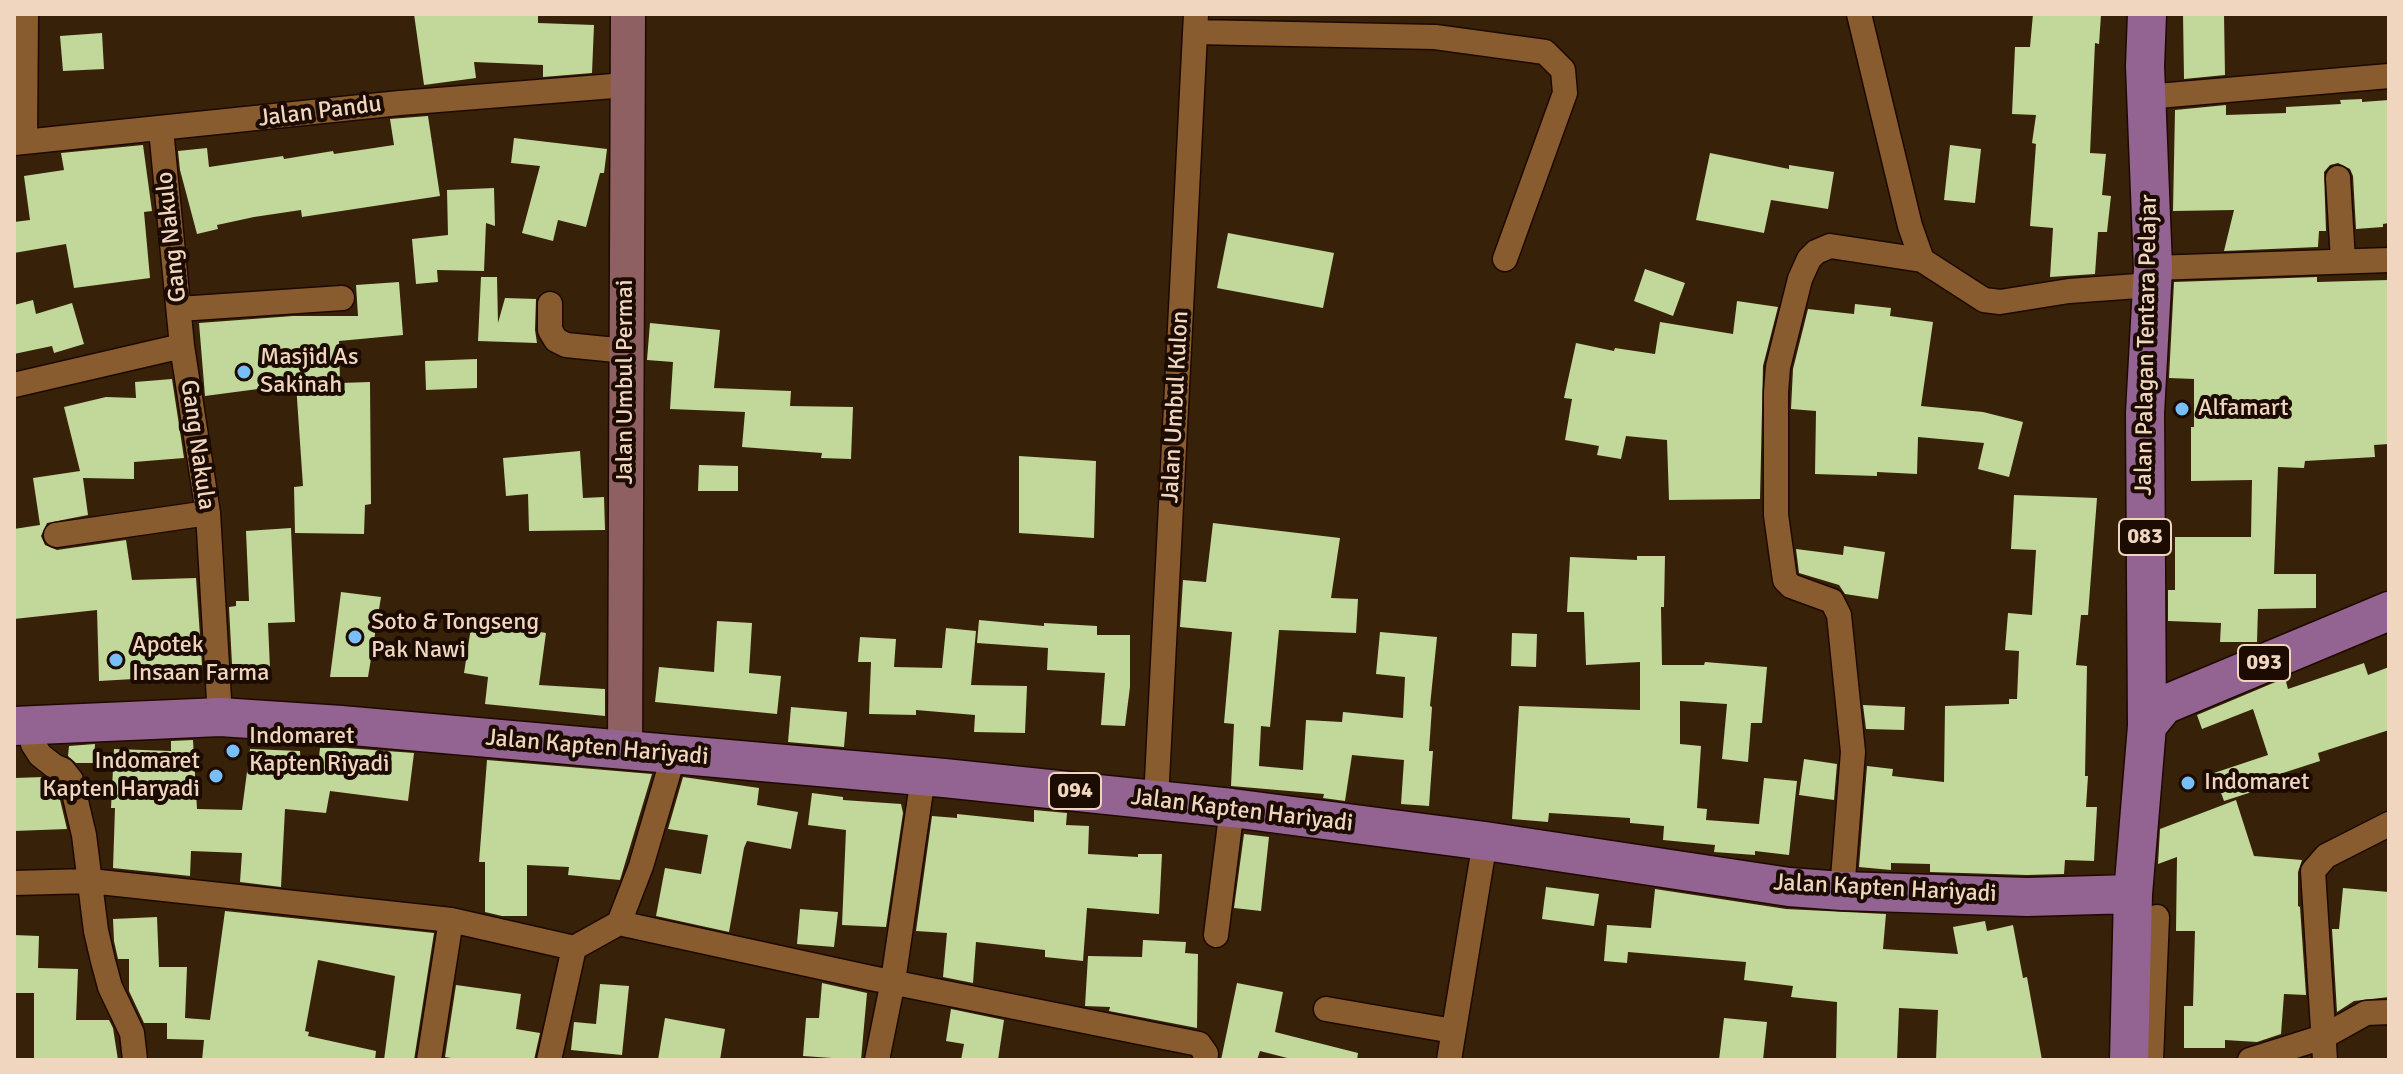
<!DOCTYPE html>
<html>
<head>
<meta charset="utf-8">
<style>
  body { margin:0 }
  #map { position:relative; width:2403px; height:1074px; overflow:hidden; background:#382109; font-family:Signika,sans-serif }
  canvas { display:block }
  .frame { position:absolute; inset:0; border:16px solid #f0d6bf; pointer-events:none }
</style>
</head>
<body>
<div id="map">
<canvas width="2403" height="1074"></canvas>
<div class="frame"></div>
</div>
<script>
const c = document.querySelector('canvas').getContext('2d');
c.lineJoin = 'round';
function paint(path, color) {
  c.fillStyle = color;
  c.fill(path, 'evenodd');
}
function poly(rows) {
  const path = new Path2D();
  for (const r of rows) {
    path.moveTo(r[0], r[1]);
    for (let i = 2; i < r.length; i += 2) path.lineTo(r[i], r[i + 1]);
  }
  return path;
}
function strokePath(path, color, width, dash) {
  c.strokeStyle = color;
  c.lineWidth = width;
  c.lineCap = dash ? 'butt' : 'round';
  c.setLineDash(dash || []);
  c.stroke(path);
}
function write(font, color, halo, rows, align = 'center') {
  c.font = font + ' Signika,sans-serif';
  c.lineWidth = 8;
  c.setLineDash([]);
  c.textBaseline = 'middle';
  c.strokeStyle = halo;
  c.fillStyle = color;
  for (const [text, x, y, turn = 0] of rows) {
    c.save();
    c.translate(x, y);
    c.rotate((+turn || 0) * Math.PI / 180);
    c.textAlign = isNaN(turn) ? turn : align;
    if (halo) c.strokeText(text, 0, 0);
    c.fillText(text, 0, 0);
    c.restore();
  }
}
paint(poly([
  [414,14,538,14,538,23,594,25,592,73,543,77,543,65,474,62,476,78,424,85],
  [2033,14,2101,15,2099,44,2095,43,2090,153,2106,154,2102,195,2111,196,2107,232,2098,232,2095,274,2050,277,2053,228,2030,226,2036,144,2032,143,2036,115,2012,114,2015,47,2030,47],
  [2183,14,2224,14,2225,75,2184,79],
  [102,33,104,69,63,71,60,36],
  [2362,99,2362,102,2389,100,2389,223,2383,224,2383,227,2356,229,2353,176,2350,169,2338,163,2330,165,2324,172,2326,231,2319,231,2318,247,2224,251,2234,210,2173,211,2175,110,2226,105,2226,115,2286,113,2286,107,2341,104,2340,100],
  [428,116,440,196,302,217,301,210,254,217,217,225,218,229,197,234,180,170,178,151,207,148,209,167,283,156,284,159,333,151,334,154,394,145,390,119],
  [514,138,607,149,604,173,600,173,586,227,558,220,553,241,522,233,540,166,511,163],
  [143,145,152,211,144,212,150,278,74,288,66,244,14,253,14,222,30,220,24,176,64,170,61,153],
  [1950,145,1981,149,1975,203,1944,200],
  [1710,153,1789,169,1789,165,1834,172,1828,209,1771,200,1764,233,1696,220],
  [494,188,495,226,486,223,484,271,437,270,438,282,416,284,412,239,448,235,447,190],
  [1228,233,1334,253,1323,308,1217,288],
  [1645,269,1685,283,1673,316,1634,301],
  [481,277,497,277,498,323,505,298,536,299,535,330,537,343,478,341],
  [2317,277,2317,282,2389,280,2389,444,2374,445,2375,457,2305,461,2304,468,2278,467,2274,574,2316,574,2316,608,2258,609,2257,642,2220,642,2221,623,2168,621,2168,590,2175,590,2175,537,2251,537,2252,480,2191,481,2191,427,2194,427,2194,379,2169,378,2174,282],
  [399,282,403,335,339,341,340,383,370,382,371,504,365,505,364,534,295,533,294,487,303,486,296,384,205,396,199,323,293,316,358,316,356,285],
  [33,300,36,314,72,303,84,344,54,353,52,346,14,354,14,305],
  [1737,301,1778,307,1763,366,1760,499,1669,500,1667,440,1626,436,1621,459,1597,455,1599,446,1565,440,1572,399,1564,398,1576,343,1614,351,1615,348,1655,354,1660,322,1733,334],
  [1855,304,1891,308,1890,316,1933,322,1921,406,1983,412,2023,422,2009,477,1978,469,1984,443,1918,437,1917,474,1877,472,1877,476,1815,474,1816,411,1791,409,1793,369,1808,309,1854,314],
  [650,323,720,330,714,388,791,391,790,406,853,407,851,459,821,458,822,453,742,447,745,412,670,409,673,362,647,360],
  [477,359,477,388,426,390,425,361],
  [172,379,184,458,134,462,134,479,83,478,88,515,47,523,41,536,45,545,57,550,126,540,132,580,196,578,202,665,134,668,134,679,99,681,97,610,14,619,14,529,40,525,33,478,80,471,64,407,106,397,136,398,135,382],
  [580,451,583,498,604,497,605,530,529,531,528,494,506,496,503,458],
  [1019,456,1096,461,1094,538,1019,533],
  [699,465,738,466,738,491,698,491],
  [2014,495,2097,498,2088,615,2081,615,2076,665,2087,666,2085,776,2088,776,2086,807,2097,807,2094,861,2065,860,2064,874,2027,875,1930,872,1930,864,1891,863,1891,870,1859,867,1867,766,1893,769,1892,776,1944,782,1945,706,2009,704,2009,699,2017,699,2019,651,2005,650,2008,613,2032,615,2036,550,2011,549],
  [1213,523,1340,538,1331,598,1358,599,1356,633,1279,630,1270,727,1261,726,1259,766,1303,770,1306,720,1342,722,1343,712,1403,718,1405,677,1376,674,1380,632,1437,637,1430,706,1432,707,1429,751,1433,751,1429,806,1401,804,1404,760,1352,755,1345,801,1323,798,1324,794,1231,786,1234,724,1224,723,1232,632,1180,627,1183,580,1206,582],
  [291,528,295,622,268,623,270,669,239,670,239,664,232,664,229,607,236,606,236,601,249,601,246,531],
  [1844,546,1885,552,1878,599,1845,594,1839,585,1799,573,1796,549,1843,555],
  [1637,556,1665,556,1664,607,1661,607,1662,665,1704,665,1705,662,1767,667,1762,723,1751,723,1748,762,1722,759,1727,704,1680,701,1680,744,1701,746,1697,808,1707,809,1706,820,1759,824,1764,778,1797,781,1789,855,1755,851,1755,855,1714,852,1715,845,1663,840,1664,826,1630,823,1630,818,1549,813,1548,822,1512,819,1519,706,1640,710,1640,662,1586,665,1584,612,1567,612,1570,557,1637,560],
  [341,592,381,597,368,677,330,677],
  [979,620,1044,626,1044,623,1097,626,1097,635,1130,635,1130,687,1125,726,1101,725,1105,673,1047,670,1048,648,977,643],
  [472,621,546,633,539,685,605,689,605,716,485,704,488,677,464,673],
  [717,621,752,623,749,673,781,676,777,714,655,702,659,667,714,672],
  [946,628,976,631,971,685,1027,686,1025,733,974,732,975,715,916,710,916,715,869,714,871,662,858,662,860,637,896,639,894,667,942,668],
  [1512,633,1537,634,1536,667,1511,666],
  [2364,663,2368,675,2389,667,2389,730,2318,753,2320,761,2255,782,2258,790,2224,801,2214,773,2268,755,2253,709,2202,729,2197,715,2285,678,2288,689],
  [1863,705,1905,707,1904,730,1866,729],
  [791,707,847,712,844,747,788,742],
  [193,740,197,809,242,810,250,749,300,751,301,774,317,775,320,748,346,748,414,753,408,801,330,791,326,813,285,809,281,887,240,882,242,853,191,851,190,876,113,868,115,808,111,808,114,749,171,751,171,741],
  [95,744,94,763,76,763,68,756,69,746],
  [1804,759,1837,764,1834,800,1799,795],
  [487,760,652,774,620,880,568,875,569,867,527,865,527,916,502,916,485,912,485,862,479,862],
  [44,777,57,787,67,829,14,831,14,778],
  [683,777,759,788,757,805,798,812,791,849,747,841,744,848,729,932,656,916,665,868,701,874,708,835,668,829],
  [812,793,843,797,843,800,901,804,903,813,886,927,842,925,846,830,808,825],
  [2236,800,2254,856,2302,860,2298,872,2298,906,2300,907,2306,995,2284,994,2281,1034,2257,1042,2225,1040,2225,1048,2184,1048,2184,1006,2193,1006,2195,931,2176,931,2177,857,2158,864,2160,829],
  [1034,810,1067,813,1066,825,1089,826,1088,854,1138,857,1138,854,1162,854,1159,914,1087,908,1083,961,1045,957,1045,950,976,942,973,983,943,977,947,933,916,931,932,816,957,818,957,814,1034,822],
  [1244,834,1269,837,1261,911,1234,908],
  [1546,887,1599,894,1594,926,1542,919],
  [2343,888,2389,892,2389,997,2354,1001,2337,1012,2332,929,2339,929],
  [1655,889,1786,909,1886,914,1883,949,1958,954,1953,927,1985,921,1987,931,2013,925,2023,978,2027,977,2042,1060,1936,1060,1938,1010,1899,1008,1897,1060,1836,1060,1837,1002,1791,997,1793,986,1744,980,1746,962,1628,952,1627,963,1604,961,1607,925,1651,928],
  [800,909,838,912,834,947,797,944],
  [225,911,434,933,414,1060,384,1060,395,976,318,960,305,1031,309,1032,308,1036,376,1051,375,1060,202,1060,204,1040,167,1039,167,1023,144,1023,129,991,129,959,118,959,114,941,113,919,157,917,159,967,187,967,185,1018,210,1020],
  [14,935,39,936,38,968,78,969,76,1020,109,1020,113,1028,118,1060,34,1060,34,993,14,993],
  [1143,940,1186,942,1185,953,1198,954,1197,1028,1109,1011,1110,1007,1085,1006,1088,956,1142,957],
  [822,983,867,993,861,1060,803,1056,806,1018,819,1018],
  [1237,983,1283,992,1275,1032,1358,1053,1357,1060,1295,1060,1260,1051,1257,1060,1221,1060],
  [600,984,629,986,622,1055,571,1050,574,1022,596,1024],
  [456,985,521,994,516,1029,540,1033,534,1060,463,1060,445,1057],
  [951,1009,1004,1020,998,1060,961,1060,964,1044,946,1041],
  [665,1018,725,1029,720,1060,658,1060],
  [1724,1018,1767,1022,1763,1060,1719,1060]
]), '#c2d79a');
const street = poly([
  [1859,14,1910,226,1922,260],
  [1195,32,1435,37,1545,52,1563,70,1565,93,1505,259],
  [2146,97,2389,76],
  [161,129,182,346],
  [25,140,26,14],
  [14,143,400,103,626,85],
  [2338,178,2343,260],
  [2153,268,2389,260],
  [550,304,550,330,556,340,566,345,626,351],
  [179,309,342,298],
  [14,385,182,346,208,513,220,717],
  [56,535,208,513],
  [28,725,33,744,40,755,54,766,63,770,71,780,84,835,96,931,103,961,110,987,132,1033,135,1060],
  [1156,800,1196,14],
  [14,883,90,881,451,920,574,948],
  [1842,891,1853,752,1839,615,1832,601,1791,586,1785,580,1776,515,1776,392,1778,367,1800,279,1809,259,1816,252,1830,246,1922,260,1984,300,2000,302,2069,291,2152,285],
  [619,923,871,978,1199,1044,1206,1054,1205,1060],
  [1216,935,1232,808],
  [1326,1009,1453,1031],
  [429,1060,451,920],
  [549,1060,574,948,619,923,641,866,674,754],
  [877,1060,893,981,923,777],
  [1449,1060,1485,841],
  [2151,1060,2157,917],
  [2250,1060,2323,1037,2366,1013,2389,1012],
  [2325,1060,2313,871,2326,856,2389,824]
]);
const secondary = poly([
  [625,750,628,14]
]);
const primary = poly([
  [14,726,220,717,341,725,944,778,1232,808,1485,841,1789,887,1842,891,2027,897,2133,894],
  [2147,726,2164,705,2389,611],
  [2129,1060,2133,894,2147,726,2145,413,2153,268,2145,66,2147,14]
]);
strokePath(street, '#1e0900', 27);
strokePath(secondary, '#1e0900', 37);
strokePath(primary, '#1e0900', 41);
strokePath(street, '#895c30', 24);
strokePath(secondary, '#8e6061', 34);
strokePath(primary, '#936491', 38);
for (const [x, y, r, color] of [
  [244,372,8,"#78bff7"],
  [2182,409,8,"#78bff7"],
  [355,637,8,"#78bff7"],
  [116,660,8,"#78bff7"],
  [233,751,8,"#78bff7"],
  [216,776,8,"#78bff7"],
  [2188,783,8,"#78bff7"]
]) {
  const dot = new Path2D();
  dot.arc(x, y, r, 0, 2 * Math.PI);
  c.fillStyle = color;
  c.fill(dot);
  strokePath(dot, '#1c0b00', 3);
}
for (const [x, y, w] of [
  [2145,537,52],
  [2264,663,52],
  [1075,791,52]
]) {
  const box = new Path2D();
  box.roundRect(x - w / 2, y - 18, w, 36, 6);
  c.fillStyle = '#1c0b00';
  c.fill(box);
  strokePath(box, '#f0d6bf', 2);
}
write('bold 22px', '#f0d6bf', null, [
  ["083",2145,537],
  ["093",2264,663],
  ["094",1075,791]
]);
write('24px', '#f0d6bf', '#1c0b00', [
  ["Jalan Pandu",320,112,-7],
  ["Gang Nakulo",172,237,-96],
  ["Jalan Palagan Tentara Pelajar",2147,345,-89],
  ["Jalan Umbul Permai",626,382,-90],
  ["Jalan Umbul Kulon",1176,407,-87],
  ["Gang Nakula",197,445,82],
  ["Jalan Kapten Hariyadi",597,748,5],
  ["Jalan Kapten Hariyadi",1242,811,7],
  ["Jalan Kapten Hariyadi",1885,889,3]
]);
write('24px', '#f0d6bf', '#1c0b00', [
  ["Masjid As",260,358],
  ["Sakinah",260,386],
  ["Alfamart",2198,409],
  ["Soto & Tongseng",371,623],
  ["Pak Nawi",371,651],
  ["Apotek",132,646],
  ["Insaan Farma",132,674],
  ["Indomaret",249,737],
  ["Kapten Riyadi",249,765],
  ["Indomaret",200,762,"right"],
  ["Kapten Haryadi",200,790,"right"],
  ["Indomaret",2204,783]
], 'left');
</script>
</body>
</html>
